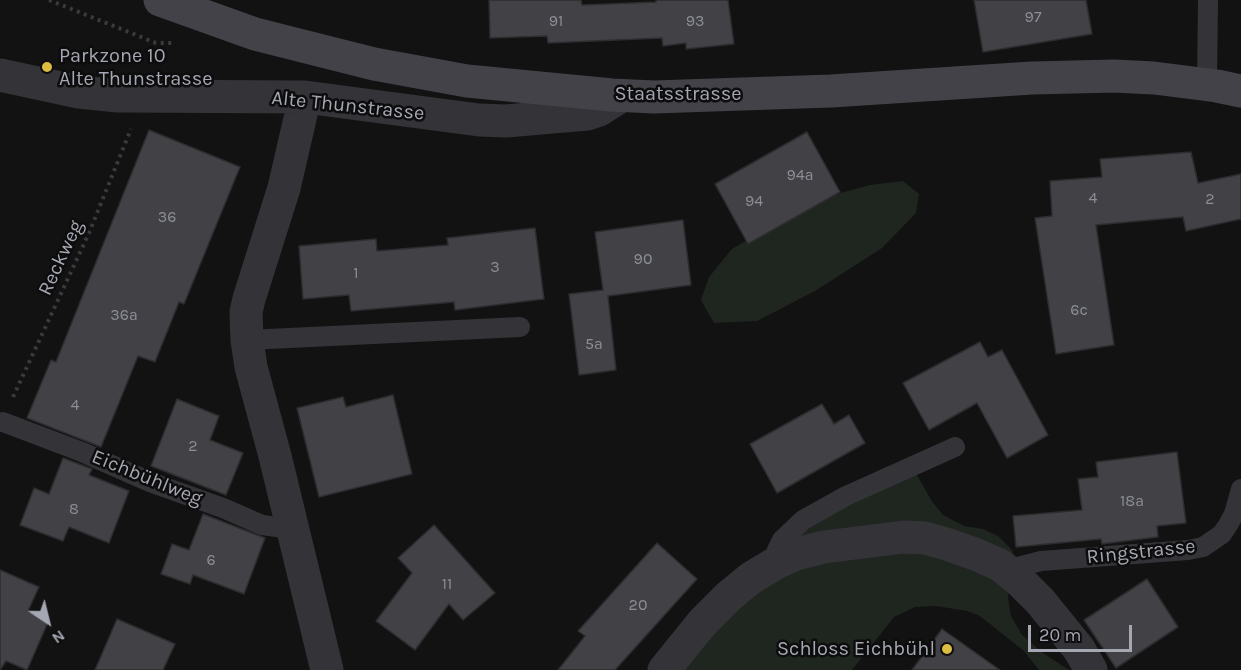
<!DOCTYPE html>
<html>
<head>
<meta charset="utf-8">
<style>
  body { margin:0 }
  #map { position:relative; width:1241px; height:670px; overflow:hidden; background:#121213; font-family:Karla,sans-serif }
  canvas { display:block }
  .north { position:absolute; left:18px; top:592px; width:60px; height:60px; -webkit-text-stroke:4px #0d0d0e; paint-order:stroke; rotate:145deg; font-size:16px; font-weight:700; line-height:24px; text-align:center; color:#a5a7b2 }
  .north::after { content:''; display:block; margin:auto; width:21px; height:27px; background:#a5a7b2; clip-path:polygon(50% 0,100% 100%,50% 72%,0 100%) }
  .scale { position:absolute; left:1028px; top:625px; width:104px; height:27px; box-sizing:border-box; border:3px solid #a5a7b2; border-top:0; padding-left:8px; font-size:18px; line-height:21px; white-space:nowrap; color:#a5a7b2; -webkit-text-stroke:4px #0d0d0e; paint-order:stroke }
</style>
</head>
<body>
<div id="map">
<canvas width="1241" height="670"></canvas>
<div class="north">N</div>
<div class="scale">20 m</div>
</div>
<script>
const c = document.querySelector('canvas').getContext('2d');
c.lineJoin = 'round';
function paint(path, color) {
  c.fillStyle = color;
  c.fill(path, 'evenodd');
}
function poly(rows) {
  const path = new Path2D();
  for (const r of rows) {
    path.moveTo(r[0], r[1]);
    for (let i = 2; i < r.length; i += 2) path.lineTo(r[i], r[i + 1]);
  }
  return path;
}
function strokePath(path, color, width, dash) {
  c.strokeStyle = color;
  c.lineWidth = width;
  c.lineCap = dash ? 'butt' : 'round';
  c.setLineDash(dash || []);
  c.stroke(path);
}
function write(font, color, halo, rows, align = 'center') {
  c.font = font + ' Karla,sans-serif';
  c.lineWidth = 5;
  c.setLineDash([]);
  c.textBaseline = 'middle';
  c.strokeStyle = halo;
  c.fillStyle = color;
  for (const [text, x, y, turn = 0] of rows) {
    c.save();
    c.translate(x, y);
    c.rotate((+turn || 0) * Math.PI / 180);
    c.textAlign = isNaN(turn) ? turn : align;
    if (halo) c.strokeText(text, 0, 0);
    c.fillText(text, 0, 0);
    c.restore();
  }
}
paint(poly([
  [903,181,919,194,916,213,882,248,815,291,757,321,714,323,701,300,709,277,732,249,818,199,870,185],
  [912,466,931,500,943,515,964,526,983,529,998,536,1012,550,1018,567,1011,574,1008,598,1011,616,1022,635,1043,653,1069,670,1039,670,1024,651,980,616,967,611,936,606,915,607,894,617,852,670,664,670,782,540]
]), '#1f2620');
const building = poly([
  [489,0,581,0,582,5,656,2,656,0,728,0,734,44,686,49,686,43,663,46,662,38,548,43,547,36,490,38,489,0],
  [974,0,1086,0,1092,34,983,52,974,0],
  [149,130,240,167,184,304,179,302,155,362,138,356,101,447,27,418,51,360,56,362,149,130],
  [807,132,840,192,748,244,715,184,807,132],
  [1191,152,1198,183,1241,174,1241,219,1186,231,1183,217,1096,225,1114,345,1056,354,1035,218,1052,216,1050,181,1102,177,1100,159,1191,152],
  [683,220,691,285,608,296,616,370,579,375,569,294,603,290,595,232,683,220],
  [535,228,544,299,455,310,454,302,351,311,349,295,303,299,299,246,376,239,377,251,448,245,447,238,535,228],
  [980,342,988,357,1002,350,1048,435,1007,458,977,403,929,430,903,383,980,342],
  [393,395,412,474,319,497,297,408,343,397,346,407,393,395],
  [177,399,219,416,210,440,243,453,226,495,151,466,177,399],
  [822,404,834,424,849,415,865,443,777,493,750,444,822,404],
  [1177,452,1186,523,1157,526,1158,537,1102,544,1101,539,1016,547,1013,516,1082,510,1078,479,1098,477,1096,462,1177,452],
  [63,458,92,469,89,475,129,491,109,543,69,527,63,541,20,525,34,488,49,494,63,458],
  [203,514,265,538,244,594,193,575,190,584,161,574,172,544,189,550,203,514],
  [434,525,495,593,463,620,449,604,415,650,376,621,412,573,398,558,434,525],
  [657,543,697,579,615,670,558,670,585,636,578,631,657,543],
  [0,570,39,587,28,611,49,620,27,670,6,661,0,670,0,570],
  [1147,579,1178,627,1116,668,1084,620,1147,579],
  [117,619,175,644,163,670,95,670,117,619],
  [942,629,1000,670,912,670,942,629]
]);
paint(building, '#424246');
strokePath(building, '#2d2c2f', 1.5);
strokePath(poly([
  [49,0,156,43,173,43],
  [13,397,89,233,131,129]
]), '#3a3a3f', 4, [3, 4.5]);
strokePath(poly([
  [1207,85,1208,0],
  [247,340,520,327],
  [3,422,82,452,150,482,223,508,262,525,292,529],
  [776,563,777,550,782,540,803,520,846,496,955,447],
  [1010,574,1018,567,1041,561,1188,550,1203,547,1222,534,1228,525,1234,514,1241,489]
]), '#343438', 20);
strokePath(poly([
  [0,75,79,92,118,96,305,97,479,120,506,121,587,114,599,110,621,96],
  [305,97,284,188,249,299,246,312,247,340,251,367,275,456,327,670],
  [664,670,702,623,729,596,751,578,776,563,796,554,824,547,904,537,925,538,946,544,975,554,1000,565,1021,582,1040,601,1079,649,1091,670]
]), '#343438', 33);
strokePath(poly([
  [160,0,255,34,374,64,467,81,612,95,654,97,831,91,1032,78,1114,76,1154,78,1217,86,1241,91]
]), '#424248', 33);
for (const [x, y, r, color] of [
  [47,67,6,"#dcbd41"],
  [947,649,6,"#dcbd41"]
]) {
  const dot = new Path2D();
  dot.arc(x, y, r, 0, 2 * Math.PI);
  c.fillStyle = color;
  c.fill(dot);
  strokePath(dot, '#0d0d0e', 2);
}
write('16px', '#8c8e97', null, [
  ["97",1033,17],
  ["91",556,21],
  ["93",695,21],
  ["94a",800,175],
  ["4",1093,198],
  ["2",1210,199],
  ["94",754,201],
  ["36",167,217],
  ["90",643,259],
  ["3",495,267],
  ["1",356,273],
  ["6c",1079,310],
  ["36a",124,315],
  ["5a",594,344],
  ["4",75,405],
  ["2",193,446],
  ["18a",1132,501],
  ["8",74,509],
  ["6",211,560],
  ["11",447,584],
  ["20",638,605]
]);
write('20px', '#a5a7b2', '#0d0d0e', [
  ["Parkzone 10",59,56],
  ["Alte Thunstrasse",59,79],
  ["Schloss Eichbühl",935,649,"right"]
], 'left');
write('20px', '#a5a7b2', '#0d0d0e', [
  ["Staatsstrasse",678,94],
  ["Alte Thunstrasse",348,106,6],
  ["Reckweg",61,258,-65],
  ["Eichbühlweg",147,478,22],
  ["Ringstrasse",1141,552,-6]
]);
</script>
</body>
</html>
